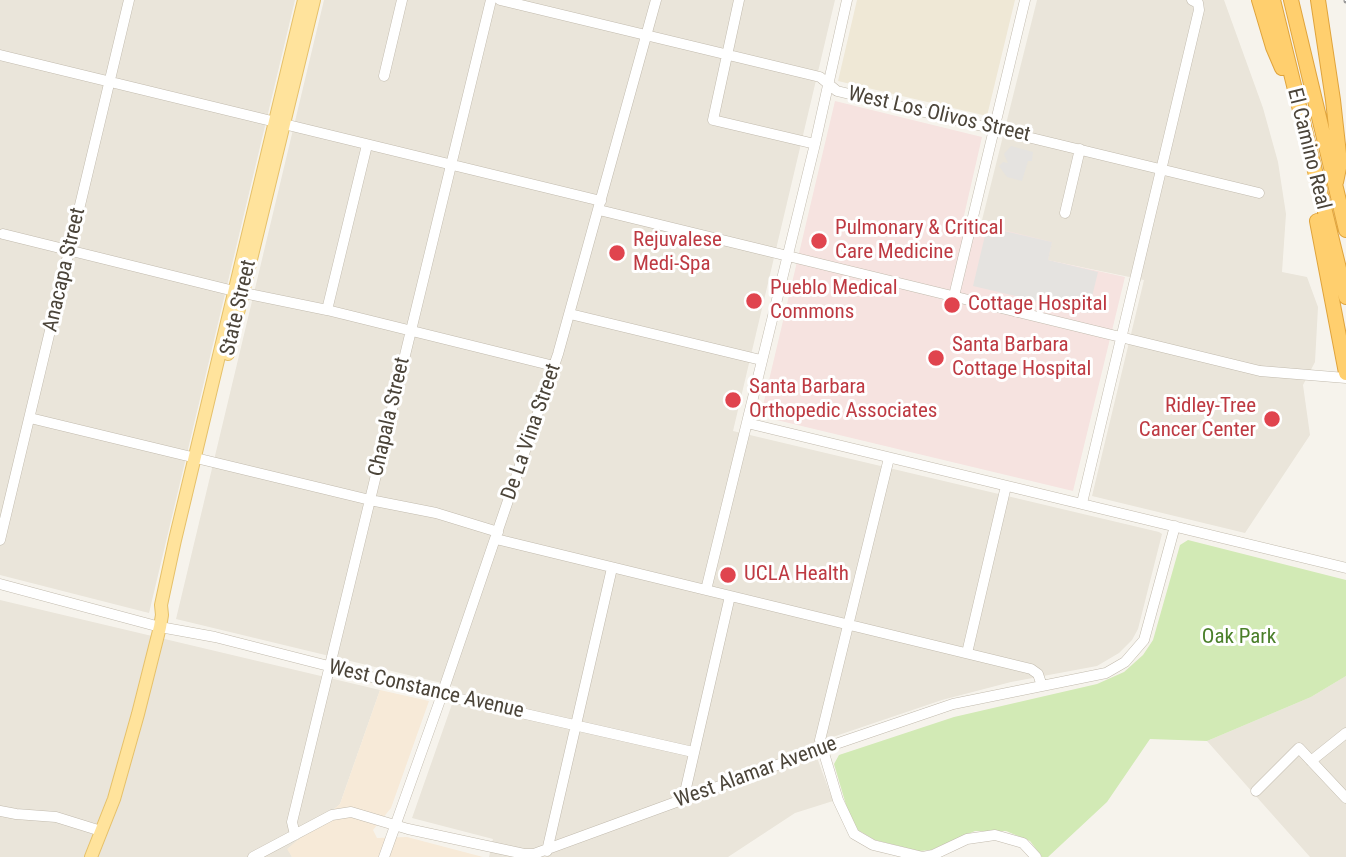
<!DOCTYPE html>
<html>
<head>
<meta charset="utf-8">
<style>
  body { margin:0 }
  canvas { display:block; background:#f6f3ec }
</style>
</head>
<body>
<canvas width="1346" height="857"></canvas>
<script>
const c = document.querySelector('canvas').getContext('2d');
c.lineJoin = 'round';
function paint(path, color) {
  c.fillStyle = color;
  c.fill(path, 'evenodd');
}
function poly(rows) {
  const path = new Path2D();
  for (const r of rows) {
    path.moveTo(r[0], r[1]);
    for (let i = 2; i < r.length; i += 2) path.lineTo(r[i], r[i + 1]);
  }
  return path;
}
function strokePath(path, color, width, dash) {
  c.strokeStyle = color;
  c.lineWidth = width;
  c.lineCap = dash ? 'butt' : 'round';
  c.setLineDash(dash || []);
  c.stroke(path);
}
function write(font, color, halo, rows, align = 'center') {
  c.font = font + ' "Roboto Condensed",sans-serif';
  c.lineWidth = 6;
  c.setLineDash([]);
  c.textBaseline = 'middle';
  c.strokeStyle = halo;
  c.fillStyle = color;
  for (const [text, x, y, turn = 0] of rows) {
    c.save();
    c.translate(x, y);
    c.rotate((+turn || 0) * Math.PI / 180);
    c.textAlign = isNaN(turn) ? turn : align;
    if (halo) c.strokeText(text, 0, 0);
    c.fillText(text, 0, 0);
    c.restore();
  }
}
paint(poly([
  [0,0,295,0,149,613,0,575],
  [324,0,835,0,733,431,1159,532,1162,534,1138,629,1132,640,1119,653,1097,666,1011,682,942,700,812,744,833,801,795,813,728,857,489,857,493,839,412,818,458,687,176,619],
  [1037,0,1224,0,1263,108,1278,162,1286,214,1282,272,1307,277,1318,307,1315,362,1303,385,1310,435,1245,533,1092,496,1144,280,1047,260,981,224],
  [0,600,380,690,340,804,288,849,292,857,0,857],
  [1346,676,1346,857,1310,857,1207,741,1311,697]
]), '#eae5da');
paint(poly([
  [380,690,429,701,391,808,373,830,377,838,407,837,483,857,292,857,287,849,340,804]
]), '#f7ead8');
paint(poly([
  [857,0,1015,0,987,116,838,81]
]), '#efe8d6');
paint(poly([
  [835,101,982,137,963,220,1052,242,1048,260,1125,277,1073,491,764,417,761,414]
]), '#f6e3e0');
paint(poly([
  [1188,540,1346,580,1346,676,1311,697,1207,741,1150,739,1107,802,1048,857,1042,857,1030,841,1006,831,975,831,931,850,919,851,875,840,858,830,849,815,834,764,839,755,954,717,1097,684,1124,672,1143,655,1153,640,1180,545]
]), '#d2eab5');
paint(poly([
  [1011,146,1033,152,1032,161,1028,161,1022,181,1007,177,999,166,1003,162,1008,163,1004,154],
  [987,227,1052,242,1048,260,1098,272,1088,313,973,286]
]), '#e5e3e0');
const minor = poly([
  [500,0,820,77,837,91,1259,193],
  [739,0,713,120,815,144],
  [0,55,601,201],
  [384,76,402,0],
  [599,210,1260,371,1346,378],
  [1065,213,1080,149],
  [3,234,234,291,327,310,554,366],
  [954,296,1025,0],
  [327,310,367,145],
  [570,314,761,360],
  [30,418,370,500,436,513,498,532],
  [747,423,1346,568],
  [889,458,820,740,838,800,854,834,873,845,923,857,933,855,967,839,995,835,1023,843,1036,857],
  [1082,503,1199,10,1198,3,1192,0],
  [496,539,1031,669,1038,674,1042,686],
  [0,540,129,0],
  [0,584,160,627,215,637,442,695,693,752],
  [706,590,815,144,847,0],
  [967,653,1006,486],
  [1311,761,1346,733],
  [1256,791,1299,748,1346,798],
  [683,801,730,596],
  [0,811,16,814,56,817,101,831],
  [295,835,292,822,491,0],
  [547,851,612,568],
  [253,857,332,815,351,812,408,829,524,854,534,854,821,749,953,704,1106,673,1125,662,1144,640,1175,526],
  [384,857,439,703,558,354,656,0]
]);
const major = poly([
  [228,354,314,0],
  [91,857,114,799,138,714,160,627,162,615,161,605,175,540,304,0]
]);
const highway = poly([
  [1259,0,1273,47,1282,68],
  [1273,0,1346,297],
  [1291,0,1346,230],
  [1318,0,1333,100,1340,163,1336,182],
  [1317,221,1346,373]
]);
strokePath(minor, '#c2bbae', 11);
strokePath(major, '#e6c16a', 14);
strokePath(highway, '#e0a43c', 16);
strokePath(minor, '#fff', 10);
strokePath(major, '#ffe39c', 12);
strokePath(highway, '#ffcf6e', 14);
const rail = poly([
  [1346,0,1346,1]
]);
strokePath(rail, '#9a9a9a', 5);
strokePath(rail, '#fff', 2.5, [8]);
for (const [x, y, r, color] of [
  [819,241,9,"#e0444e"],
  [617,253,9,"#e0444e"],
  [754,301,9,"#e0444e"],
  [952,305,9,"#e0444e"],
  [936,358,9,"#e0444e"],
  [733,400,9,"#e0444e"],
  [1272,419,9,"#e0444e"],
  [728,575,9,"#e0444e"]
]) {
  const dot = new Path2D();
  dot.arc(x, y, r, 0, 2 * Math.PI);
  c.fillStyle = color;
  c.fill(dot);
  strokePath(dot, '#fff', 2.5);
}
write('21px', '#4b4439', '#fff', [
  ["West Los Olivos Street",939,115,13],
  ["El Camino Real",1308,149,76],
  ["Anacapa Street",65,270,-77],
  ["State Street",239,308,-77],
  ["Chapala Street",390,417,-77],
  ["De La Vina Street",532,432,-71],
  ["West Constance Avenue",426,690,13],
  ["West Alamar Avenue",756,773,-20]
]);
write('21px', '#be3a42', '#fff', [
  ["Pulmonary & Critical",835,229],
  ["Care Medicine",835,253],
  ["Rejuvalese",633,241],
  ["Medi-Spa",633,265],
  ["Pueblo Medical",770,289],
  ["Commons",770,313],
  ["Cottage Hospital",968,305],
  ["Santa Barbara",952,346],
  ["Cottage Hospital",952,370],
  ["Santa Barbara",749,388],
  ["Orthopedic Associates",749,412],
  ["Ridley-Tree",1256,407,"right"],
  ["Cancer Center",1256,431,"right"],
  ["UCLA Health",744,575]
], 'left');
write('21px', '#4a7f2a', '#fff', [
  ["Oak Park",1239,638]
]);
</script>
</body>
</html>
